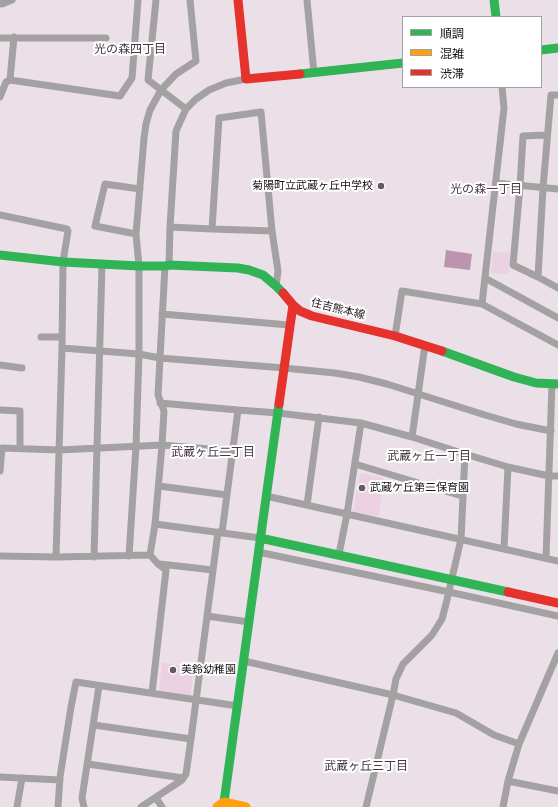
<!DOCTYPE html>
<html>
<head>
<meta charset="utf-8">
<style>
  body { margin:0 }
  #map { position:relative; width:558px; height:807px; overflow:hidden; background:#ebe0e7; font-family:Raleway,"Noto Sans JP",sans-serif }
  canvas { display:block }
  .legend { position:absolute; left:402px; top:16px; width:140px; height:72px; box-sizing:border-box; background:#fff; border:1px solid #a3a0a2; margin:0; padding:5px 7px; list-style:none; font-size:12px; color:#181216 }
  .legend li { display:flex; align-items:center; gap:8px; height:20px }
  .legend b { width:20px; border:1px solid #a3a0a2 }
</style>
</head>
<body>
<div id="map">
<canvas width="558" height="807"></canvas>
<ul class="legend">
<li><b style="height:5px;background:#30b455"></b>順調</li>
<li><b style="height:5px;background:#ff9f0a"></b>混雑</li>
<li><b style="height:5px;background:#e5322d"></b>渋滞</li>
</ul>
</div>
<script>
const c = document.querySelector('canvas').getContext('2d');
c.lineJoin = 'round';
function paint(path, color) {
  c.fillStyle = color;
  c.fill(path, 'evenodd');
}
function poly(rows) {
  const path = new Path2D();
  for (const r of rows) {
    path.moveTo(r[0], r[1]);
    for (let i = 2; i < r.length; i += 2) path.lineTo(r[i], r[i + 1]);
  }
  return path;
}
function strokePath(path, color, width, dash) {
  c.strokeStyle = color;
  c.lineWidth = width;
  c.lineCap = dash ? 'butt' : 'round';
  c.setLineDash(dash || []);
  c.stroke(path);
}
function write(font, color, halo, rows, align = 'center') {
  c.font = font + ' Raleway,"Noto Sans JP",sans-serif';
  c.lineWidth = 4;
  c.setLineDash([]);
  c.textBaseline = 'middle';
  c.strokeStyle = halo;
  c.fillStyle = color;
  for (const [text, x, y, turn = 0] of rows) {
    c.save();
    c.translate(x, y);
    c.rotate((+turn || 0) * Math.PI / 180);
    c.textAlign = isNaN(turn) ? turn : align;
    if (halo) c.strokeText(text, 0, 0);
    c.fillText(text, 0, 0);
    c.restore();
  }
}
paint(poly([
  [493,252,507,252,510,254,508,274,491,273],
  [360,473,383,478,379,516,353,513],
  [162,662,193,669,191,697,159,692]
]), '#ebd1e2');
paint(poly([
  [446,250,472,254,470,270,444,267]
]), '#bd94af');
strokePath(poly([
  [156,0,148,80,186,109],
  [307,0,314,73],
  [0,3,2,4,12,0],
  [0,38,106,38],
  [10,80,14,37],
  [0,97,6,82,10,80,120,96,132,78,138,0],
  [547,135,523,136,520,186,513,265,538,277,558,288],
  [496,183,558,189],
  [0,215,67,229,68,231,63,262,62,348,56,557],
  [170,227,212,229,272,231],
  [212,229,219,118,261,112,272,231,278,271,276,286],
  [136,234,95,226,105,184,140,189],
  [169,265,170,227,176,131,180,122,186,109,196,99,209,90,226,83,246,79],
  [538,277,543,188,551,95,558,95],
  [485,278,558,318],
  [482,304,504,108,502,87],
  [162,314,289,325],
  [395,336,402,291,482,304,558,345],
  [41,337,62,337],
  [62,348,139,354,160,358,284,368,335,373,359,377,387,384,485,415,516,424,551,431],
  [0,365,22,368],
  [160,403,238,410,278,413,361,423,412,437,465,454,508,467,549,476,558,476],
  [0,410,20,411,20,448],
  [412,437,425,345],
  [355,464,462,496],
  [0,471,2,448,59,450,162,445,233,451],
  [159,486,227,495],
  [266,496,558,561],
  [307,505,319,417],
  [155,524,260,538],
  [222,533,238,410],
  [504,548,508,467],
  [258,552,449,592,558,616],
  [339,554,347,514,361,423],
  [150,555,155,524,162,445,164,411,158,395,165,266],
  [0,556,56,557,150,555,158,564,166,570,152,693],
  [129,556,136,446,139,354,139,266,136,234,144,138,146,124,150,110,161,90,176,74,196,61,190,0],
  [94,557,102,264],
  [546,558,552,384],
  [160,564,213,570],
  [207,616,249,622],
  [244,661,393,695,456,713,494,735,519,744],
  [94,725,191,739],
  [88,764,183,778],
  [0,777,60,780],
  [508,781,558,791],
  [156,798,162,807],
  [17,807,22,778],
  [58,807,60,777,71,707,76,682,238,706],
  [84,807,82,798,99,686],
  [141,807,182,780,186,774,191,739,218,532],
  [366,807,393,695,396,679,403,664,432,635,442,619,446,604,461,539,465,454],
  [503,807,508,781,519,744,558,653]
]), '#a4a1a3', 7);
strokePath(poly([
  [494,0,496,17],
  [541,50,558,48],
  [300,74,403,63],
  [0,255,63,262,139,266,165,266,169,265,238,268,249,270,263,275,276,286,283,293],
  [442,351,514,377,536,383,558,384],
  [260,538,508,592],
  [224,802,279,404]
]), '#30b455', 9);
strokePath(poly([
  [217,807,224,802,246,807]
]), '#ff9f0a', 9);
strokePath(poly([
  [238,0,246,79,300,74],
  [283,293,293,305,300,311,312,316,395,336,442,351],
  [279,404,293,305],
  [508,592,558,603]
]), '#e5322d', 9);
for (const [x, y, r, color] of [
  [381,186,4,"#625a5f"],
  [362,488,4,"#625a5f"],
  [173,670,4,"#625a5f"]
]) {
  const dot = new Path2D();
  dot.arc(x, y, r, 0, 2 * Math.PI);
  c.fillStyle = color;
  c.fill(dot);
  strokePath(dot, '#fff', 1.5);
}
write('11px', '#181216', '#fff', [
  ["菊陽町立武蔵ヶ丘中学校",373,186,"right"],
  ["武蔵ケ丘第二保育園",370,488],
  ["美鈴幼稚園",181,670]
], 'left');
write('11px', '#181216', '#fff', [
  ["住吉熊本線",338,309,14]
]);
write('12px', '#463841', '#fff', [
  ["光の森四丁目",130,49],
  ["光の森一丁目",486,189],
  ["武蔵ヶ丘二丁目",213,452],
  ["武蔵ヶ丘一丁目",429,456],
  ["武蔵ヶ丘三丁目",366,766]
]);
</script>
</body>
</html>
